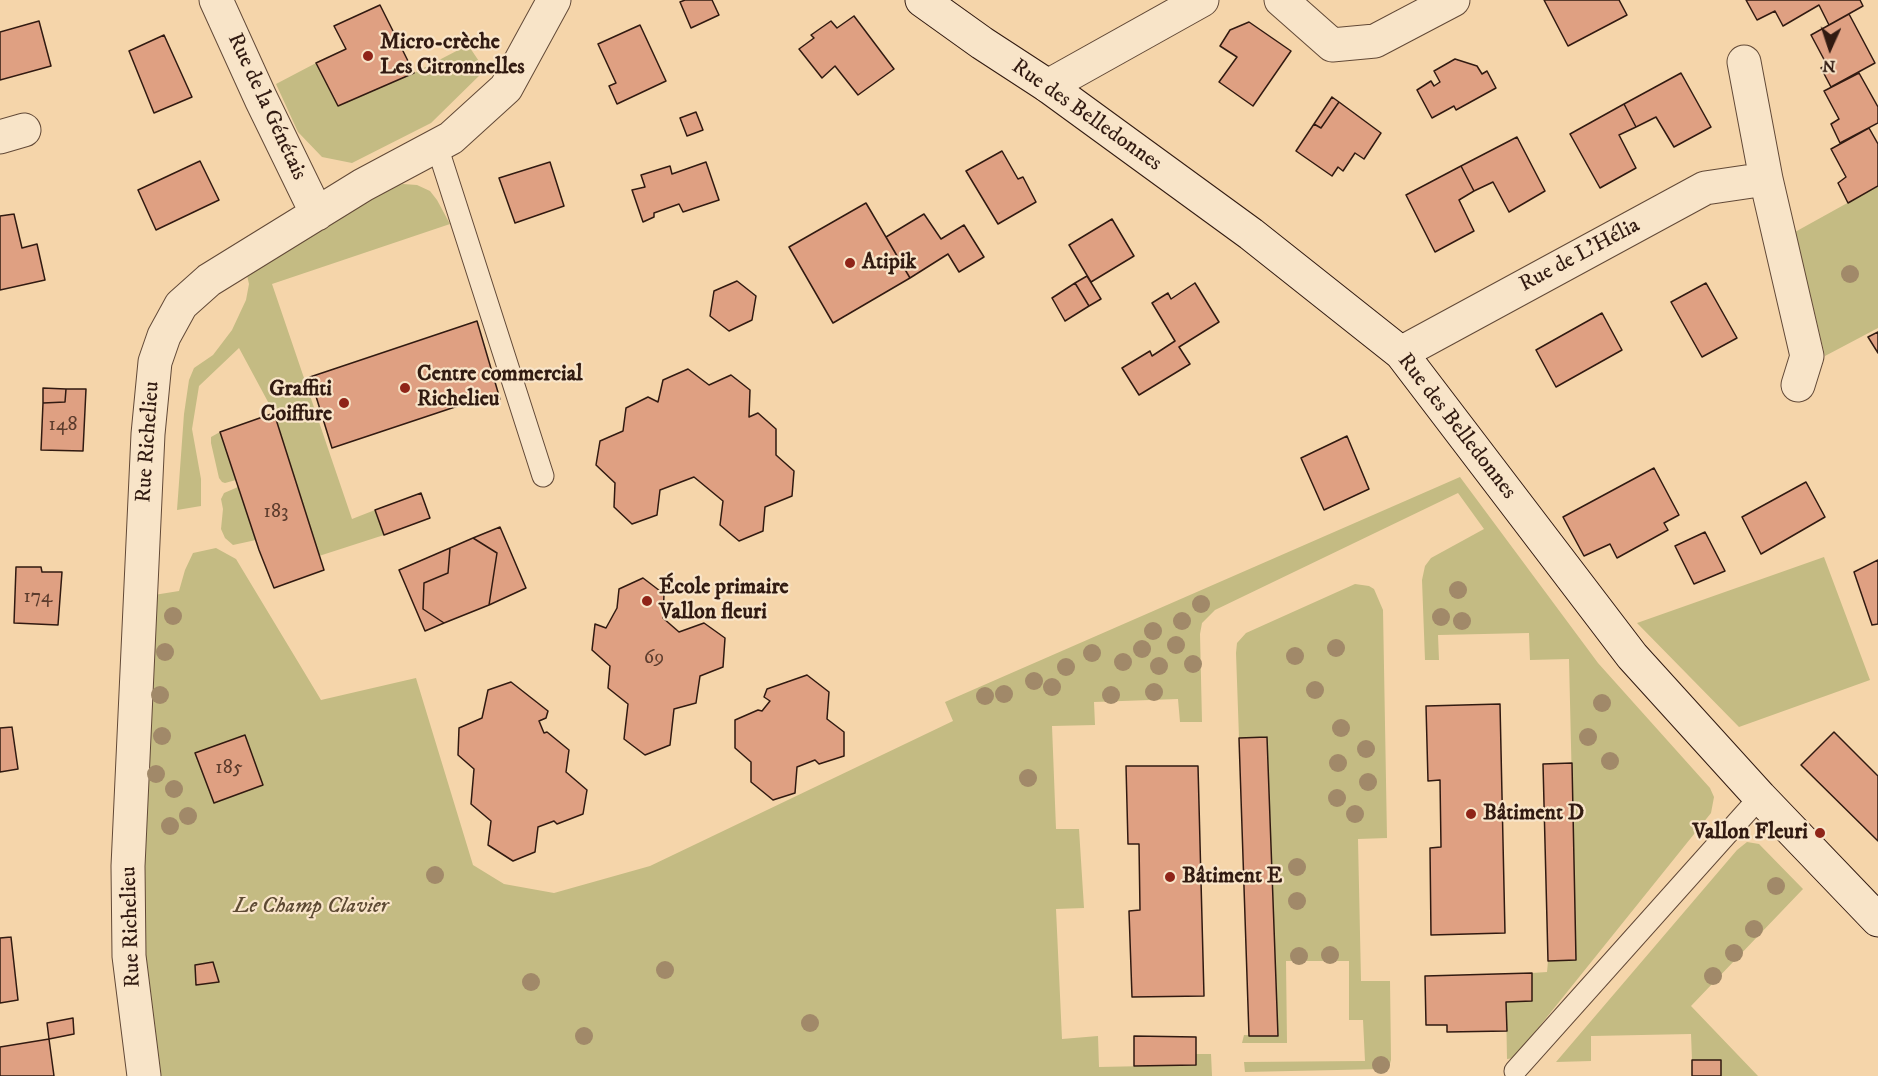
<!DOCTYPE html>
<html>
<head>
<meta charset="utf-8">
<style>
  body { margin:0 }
  #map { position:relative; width:1878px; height:1076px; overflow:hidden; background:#f5d5aa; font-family:"IM FELL DW Pica",serif }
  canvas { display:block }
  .north { position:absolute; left:1800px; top:18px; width:60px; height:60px; -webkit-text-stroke:4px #f8e4c8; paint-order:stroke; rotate:183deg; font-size:16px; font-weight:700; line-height:24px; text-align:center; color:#311a11 }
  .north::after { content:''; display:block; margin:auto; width:21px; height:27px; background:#311a11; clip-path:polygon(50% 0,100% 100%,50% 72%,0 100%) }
</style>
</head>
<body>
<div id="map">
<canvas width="1878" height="1076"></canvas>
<div class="north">N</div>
</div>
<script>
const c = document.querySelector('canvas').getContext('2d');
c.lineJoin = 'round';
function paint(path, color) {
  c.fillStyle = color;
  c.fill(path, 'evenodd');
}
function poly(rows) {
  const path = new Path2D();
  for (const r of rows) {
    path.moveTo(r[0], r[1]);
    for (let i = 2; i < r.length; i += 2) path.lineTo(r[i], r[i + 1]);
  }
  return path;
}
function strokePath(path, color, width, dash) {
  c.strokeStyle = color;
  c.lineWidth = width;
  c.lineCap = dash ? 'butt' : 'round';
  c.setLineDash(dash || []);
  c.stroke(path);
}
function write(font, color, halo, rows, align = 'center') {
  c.font = font + ' "IM FELL DW Pica",serif';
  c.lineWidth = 4.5;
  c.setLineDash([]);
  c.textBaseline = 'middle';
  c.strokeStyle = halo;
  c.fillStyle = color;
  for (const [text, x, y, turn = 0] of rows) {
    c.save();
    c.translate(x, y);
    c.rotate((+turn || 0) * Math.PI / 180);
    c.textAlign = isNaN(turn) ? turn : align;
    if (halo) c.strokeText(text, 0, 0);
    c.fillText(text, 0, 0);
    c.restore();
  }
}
paint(poly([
  [468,45,485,70,431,123,352,163,322,157,298,132,276,84,316,63,338,106,414,73],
  [403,184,417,185,430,191,437,200,450,224,272,284,352,519,375,510,384,535,319,556,274,413,239,348,199,386,192,429,201,479,201,506,177,510,184,414,189,380,194,368,213,355,232,330,246,300,249,284,245,267,392,187],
  [1878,186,1878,328,1825,356,1795,232],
  [220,432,236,480,225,483,222,482,219,478,211,443,211,437],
  [1460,477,1598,663,1710,788,1714,797,1711,813,1514,1058,1507,1059,1506,1002,1532,1001,1532,973,1547,972,1548,961,1576,960,1569,659,1530,660,1529,633,1438,635,1439,660,1425,660,1422,580,1425,566,1431,558,1484,529,1458,493,1215,610,1202,623,1200,634,1202,722,1180,722,1178,699,1094,702,1095,725,1052,726,1056,829,1079,829,1084,908,1056,909,1062,1039,1098,1036,1099,1067,1195,1065,1195,1054,1211,1054,1212,1076,157,1076,146,988,142,907,154,595,179,591,185,570,193,553,216,548,236,559,321,700,416,678,473,865,504,884,554,893,650,866,953,721,945,702],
  [238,487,256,540,233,545,225,538,221,529,223,509,221,499,224,493],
  [1824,557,1870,680,1739,727,1637,623],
  [1355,584,1369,586,1374,589,1383,610,1387,838,1358,839,1361,981,1390,981,1391,1060,1389,1067,1383,1069,1245,1072,1244,1062,1365,1061,1363,1020,1349,1020,1349,961,1286,961,1287,1043,1242,1043,1244,1035,1278,1036,1267,738,1239,738,1236,653,1237,643,1246,633],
  [1747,842,1759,844,1803,889,1691,1006,1758,1076,1721,1076,1721,1060,1692,1060,1691,1034,1591,1036,1591,1061,1556,1062,1737,850]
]), '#c4bb83');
const building = poly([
  [685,0,712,0,719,15,691,28,680,2,685,0],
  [1544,0,1619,0,1627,15,1568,46,1544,0],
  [1746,0,1860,0,1863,6,1829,25,1819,5,1783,26,1775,11,1757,20,1746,0],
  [380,5,414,73,338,106,316,63,346,49,334,26,380,5],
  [1849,14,1875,63,1831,87,1821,68,1827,65,1811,35,1849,14],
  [854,16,894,69,858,95,835,66,822,78,799,49,814,38,811,35,831,21,837,28,854,16],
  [39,21,51,66,0,80,0,32,39,21],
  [1249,22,1291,51,1253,106,1219,82,1237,57,1220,46,1230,30,1249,22],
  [640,25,666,81,617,104,609,86,616,83,598,44,640,25],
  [164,35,192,97,154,113,129,51,164,35],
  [1455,59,1477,66,1482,74,1487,71,1496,88,1456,110,1454,106,1432,118,1417,90,1431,81,1434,86,1440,82,1434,71,1455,59],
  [1681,73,1711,127,1674,147,1656,117,1636,127,1624,104,1681,73],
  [1859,73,1878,107,1878,123,1840,143,1831,124,1839,119,1824,91,1859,73],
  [1332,97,1339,102,1321,128,1314,124,1332,97],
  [1339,102,1381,133,1364,159,1355,153,1343,171,1338,167,1332,176,1296,151,1314,124,1321,128,1339,102],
  [1624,104,1636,127,1619,135,1636,168,1600,188,1570,134,1624,104],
  [696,112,703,130,687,136,680,118,696,112],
  [1869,128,1878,144,1878,186,1848,203,1838,183,1846,177,1831,149,1869,128],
  [1517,137,1545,191,1509,212,1493,182,1474,191,1461,166,1517,137],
  [1002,151,1018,179,1023,177,1036,202,998,224,966,171,1002,151],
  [200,161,219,200,156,230,138,190,200,161],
  [550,162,564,206,515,223,499,178,550,162],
  [706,162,719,200,683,212,679,204,654,213,654,217,643,222,632,190,645,187,641,175,670,166,672,174,706,162],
  [1461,166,1474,191,1459,200,1474,231,1435,252,1406,195,1461,166],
  [866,203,910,278,833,323,789,247,866,203],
  [14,214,22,248,37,244,45,280,0,290,0,216,14,214],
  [924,214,941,239,964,225,984,257,959,272,948,254,910,278,886,237,924,214],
  [1112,219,1134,256,1091,282,1069,245,1112,219],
  [1087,276,1101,299,1089,306,1075,283,1087,276],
  [737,281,756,296,752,320,729,331,710,316,714,291,737,281],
  [1075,283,1089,306,1065,321,1052,298,1075,283],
  [1195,283,1219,322,1179,347,1190,364,1139,395,1122,368,1150,351,1152,356,1175,341,1152,303,1168,293,1171,299,1195,283],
  [1706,283,1737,338,1702,357,1671,302,1706,283],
  [1602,313,1622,350,1556,387,1536,350,1602,313],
  [477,321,500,399,478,405,476,400,332,448,310,377,477,321],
  [1878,332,1878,353,1868,337,1878,332],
  [688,369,709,385,731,375,750,390,749,417,758,413,776,429,776,455,794,471,792,496,765,507,763,531,739,541,720,525,723,501,694,477,660,490,657,515,632,524,614,507,615,483,596,465,600,441,623,431,626,408,648,397,658,402,663,380,688,369],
  [43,388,66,389,65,402,43,403,43,388],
  [66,389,86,389,83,451,41,450,43,403,65,402,66,389],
  [274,413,324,570,274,588,259,550,220,432,274,413],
  [1347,436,1369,489,1324,510,1301,458,1347,436],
  [1654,468,1679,515,1664,523,1668,530,1617,558,1610,544,1584,556,1563,517,1654,468],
  [1806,482,1825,517,1761,554,1742,517,1806,482],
  [421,493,430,518,384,535,375,510,421,493],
  [500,527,526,588,489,605,497,553,473,538,500,527],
  [1705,532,1725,571,1694,584,1675,546,1705,532],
  [473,538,497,553,489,605,444,623,423,609,424,583,448,573,450,548,473,538],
  [450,548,448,573,424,583,423,609,444,623,425,631,399,570,450,548],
  [1878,560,1878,624,1872,625,1854,572,1878,560],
  [16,567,41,567,42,572,62,572,58,625,14,623,16,567],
  [643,578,664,594,663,618,679,632,704,623,725,638,723,667,700,676,696,703,674,709,670,745,645,755,624,739,628,704,608,688,610,666,592,650,595,624,606,628,617,608,619,589,643,578],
  [807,675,829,692,827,719,844,732,844,756,819,764,815,760,797,767,795,793,773,800,751,782,751,762,735,748,735,720,758,710,762,711,770,701,764,697,767,689,807,675],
  [511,682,548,711,546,718,539,721,544,733,547,732,569,750,566,772,587,790,583,814,557,824,554,821,538,827,535,852,513,861,488,845,491,821,471,804,474,769,458,755,459,728,482,718,488,690,511,682],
  [1500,704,1505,933,1431,935,1430,848,1441,847,1440,780,1428,781,1426,706,1500,704],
  [12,727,18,769,0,772,0,728,12,727],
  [1834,732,1878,776,1878,841,1801,765,1834,732],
  [245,735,263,785,214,803,195,753,245,735],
  [1267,737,1278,1036,1249,1036,1239,738,1267,737],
  [1572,763,1576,960,1548,961,1543,764,1572,763],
  [1126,766,1198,766,1204,996,1132,997,1129,911,1140,910,1139,844,1128,844,1126,766],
  [11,937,18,1000,0,1003,0,938,11,937],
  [213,962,219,982,196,985,195,965,213,962],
  [1532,973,1532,1001,1506,1002,1507,1031,1447,1032,1447,1025,1426,1025,1425,976,1532,973],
  [73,1018,74,1034,49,1039,47,1023,73,1018],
  [1134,1036,1196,1037,1196,1065,1134,1066,1134,1036],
  [49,1039,54,1076,0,1076,0,1047,49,1039],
  [1692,1060,1721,1060,1721,1076,1692,1076,1692,1060]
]);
paint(building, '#dfa082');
strokePath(building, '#311a11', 1.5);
const lane = poly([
  [437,146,543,476],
  [1515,1071,1760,797]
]);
const street = poly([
  [216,0,261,99,317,214],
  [1281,0,1332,45,1375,41,1453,0],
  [1744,62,1766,179,1807,356,1798,385],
  [1048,86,1202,0],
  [0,137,24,130],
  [1401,353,1705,188,1766,179],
  [144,1076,129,956,128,866,148,434,155,362,164,336,181,305,209,280,363,185,451,138,506,88,554,0]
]);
const secondary = poly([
  [922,0,982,43,1048,86,1251,234,1401,353,1632,656,1760,797,1878,920]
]);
strokePath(lane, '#624937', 23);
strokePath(street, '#624937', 35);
strokePath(secondary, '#311a11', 35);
strokePath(lane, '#f8e4c8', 21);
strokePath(street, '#f8e4c8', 33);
strokePath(secondary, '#f8e4c8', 33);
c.fillStyle = '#a18969';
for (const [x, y] of [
  [1850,274],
  [1458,590],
  [1201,604],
  [173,616],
  [1441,617],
  [1182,621],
  [1462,621],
  [1153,631],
  [1176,645],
  [1336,648],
  [1142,649],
  [165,652],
  [1092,653],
  [1295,656],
  [1123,662],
  [1193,664],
  [1159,666],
  [1066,667],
  [1034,681],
  [1052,687],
  [1315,690],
  [1154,692],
  [1004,694],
  [160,695],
  [1111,695],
  [985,696],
  [1602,703],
  [1341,728],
  [162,736],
  [1588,737],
  [1366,749],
  [1610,761],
  [1338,763],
  [156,774],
  [1028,778],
  [1368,782],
  [174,789],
  [1337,798],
  [1355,814],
  [188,816],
  [170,826],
  [1297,867],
  [435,875],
  [1776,886],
  [1297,901],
  [1754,929],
  [1734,953],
  [1330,955],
  [1299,956],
  [665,970],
  [1713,976],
  [531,982],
  [810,1023],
  [584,1036],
  [1381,1065]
]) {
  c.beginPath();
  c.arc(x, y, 9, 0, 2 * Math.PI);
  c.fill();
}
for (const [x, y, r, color] of [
  [368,56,6,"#8f2418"],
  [850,263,6,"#8f2418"],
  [405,388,6,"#8f2418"],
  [344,403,6,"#8f2418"],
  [647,601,6,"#8f2418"],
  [1471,814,6,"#8f2418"],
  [1820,833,6,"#8f2418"],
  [1170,877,6,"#8f2418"]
]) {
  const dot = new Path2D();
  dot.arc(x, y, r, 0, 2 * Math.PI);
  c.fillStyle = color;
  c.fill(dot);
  strokePath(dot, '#f8e4c8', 2);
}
write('20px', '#5c3c2d', null, [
  ["148",63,426],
  ["183",276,513],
  ["174",38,598],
  ["69",654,659],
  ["185",229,769]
]);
write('bold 22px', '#311a11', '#f8e4c8', [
  ["Micro-crèche",380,43],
  ["Les Citronnelles",380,68],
  ["Atipik",862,263],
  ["Centre commercial",417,375],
  ["Richelieu",417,400],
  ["Graffiti",332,390,"right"],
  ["Coiffure",332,415,"right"],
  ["École primaire",659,588],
  ["Vallon fleuri",659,613],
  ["Bâtiment D",1483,814],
  ["Vallon Fleuri",1808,833,"right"],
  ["Bâtiment E",1182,877]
], 'left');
write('22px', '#311a11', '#f8e4c8', [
  ["Rue de la Génétais",266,107,65],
  ["Rue des Belledonnes",1086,116,35],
  ["Rue de L'Hélia",1580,256,-28],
  ["Rue des Belledonnes",1456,427,52],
  ["Rue Richelieu",149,442,-86],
  ["Rue Richelieu",132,927,-92]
]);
write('italic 22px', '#5d4a33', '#f8e4c8', [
  ["Le Champ Clavier",311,907]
]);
</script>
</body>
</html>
